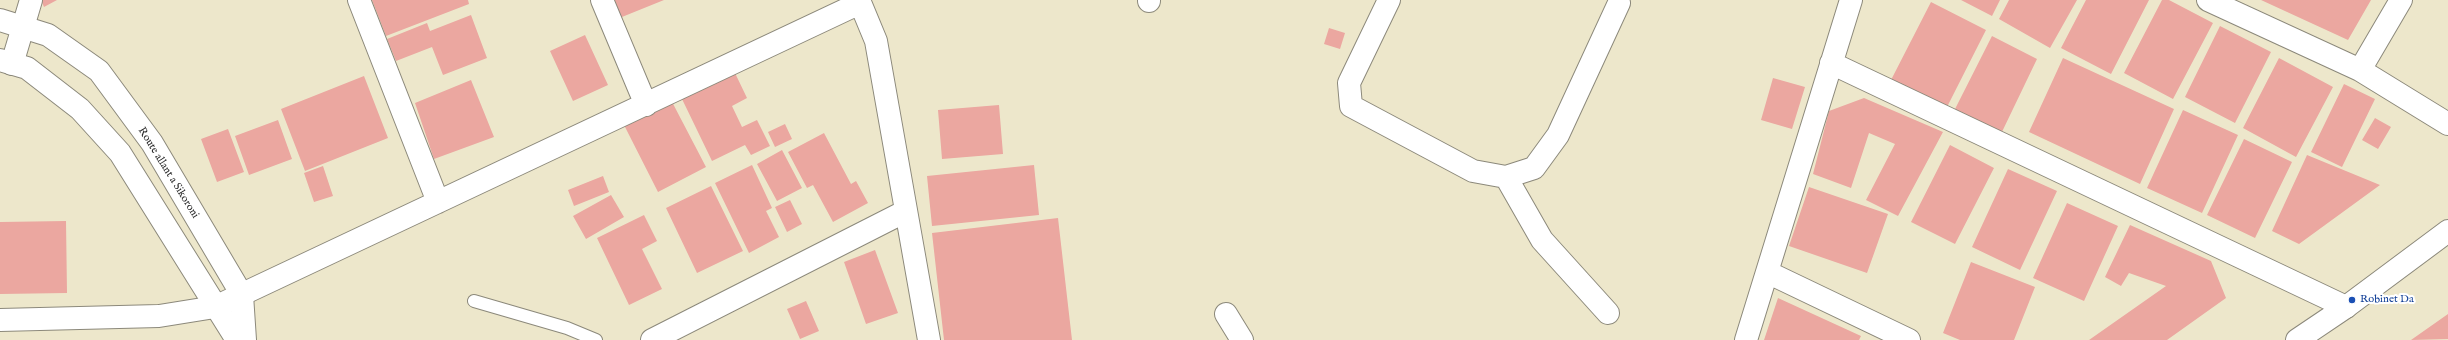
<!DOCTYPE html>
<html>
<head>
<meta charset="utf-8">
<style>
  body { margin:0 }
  canvas { display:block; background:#ede7cb }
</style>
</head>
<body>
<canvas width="2448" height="340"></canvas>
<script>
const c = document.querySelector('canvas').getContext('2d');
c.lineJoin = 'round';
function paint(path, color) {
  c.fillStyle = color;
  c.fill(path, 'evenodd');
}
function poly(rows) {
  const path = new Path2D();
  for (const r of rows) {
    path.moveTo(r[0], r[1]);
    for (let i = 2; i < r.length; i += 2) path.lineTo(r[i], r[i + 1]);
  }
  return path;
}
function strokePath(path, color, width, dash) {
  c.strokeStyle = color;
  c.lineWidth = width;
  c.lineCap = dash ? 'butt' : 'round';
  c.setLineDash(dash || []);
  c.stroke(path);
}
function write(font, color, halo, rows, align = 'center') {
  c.font = font + ' "IM FELL English",serif';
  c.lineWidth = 4;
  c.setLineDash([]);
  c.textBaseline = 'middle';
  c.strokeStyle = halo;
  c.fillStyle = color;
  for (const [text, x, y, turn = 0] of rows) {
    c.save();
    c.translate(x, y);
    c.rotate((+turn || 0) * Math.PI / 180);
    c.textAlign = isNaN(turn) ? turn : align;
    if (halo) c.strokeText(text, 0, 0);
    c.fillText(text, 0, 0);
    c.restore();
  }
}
paint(poly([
  [41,0,57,0,44,7],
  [372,0,468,0,469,4,386,36],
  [610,0,664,0,617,19],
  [1961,0,2000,0,1992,16],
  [2009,0,2077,0,2050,48,1999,19],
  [2086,0,2149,0,2111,74,2061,48],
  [2162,0,2169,0,2213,23,2173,99,2124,73],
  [2261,0,2371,0,2348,40],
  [1931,2,1986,30,1947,107,1891,80],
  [471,15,487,58,443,75,432,47,396,61,387,39,427,23,430,31],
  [2220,26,2271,52,2235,123,2185,97],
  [1329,28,1345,33,1340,49,1324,44],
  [585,35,608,85,573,101,550,51],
  [1992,36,2037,59,2000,136,1953,113],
  [2063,58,2174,109,2140,184,2029,132],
  [2279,58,2333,87,2296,157,2243,128],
  [735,73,747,98,732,106,742,127,757,120,770,146,751,155,745,145,712,161,682,99],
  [364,76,388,138,305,171,281,109],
  [1773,78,1805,87,1792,129,1761,120],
  [471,80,494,137,434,159,415,103],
  [2344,84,2375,99,2342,167,2311,152],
  [670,98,706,167,658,192,623,123],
  [1864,98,1943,132,1898,216,1866,200,1895,144,1869,133,1851,188,1813,174,1829,111],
  [999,105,1003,154,942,159,938,110],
  [2183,110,2238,135,2202,213,2147,188],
  [2375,118,2391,127,2378,149,2362,140],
  [278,120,292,159,249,175,235,136],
  [785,124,792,139,775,147,768,132],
  [228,129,244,172,217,182,201,139],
  [824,133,851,184,856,181,868,203,833,222,813,185,807,188,788,152],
  [2244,139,2292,162,2255,238,2207,215],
  [1950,145,1994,168,1955,244,1911,222],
  [782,150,802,188,777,201,757,164],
  [2307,155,2380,185,2299,244,2272,231],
  [752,165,772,208,766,211,779,237,749,253,715,183],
  [1034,165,1039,215,932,226,927,176],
  [323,166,333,196,314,202,304,173],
  [2008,169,2057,191,2020,270,1972,247],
  [603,176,609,192,574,206,568,190],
  [711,186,743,251,697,273,666,208],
  [1809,187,1888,214,1867,273,1789,246],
  [611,195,624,217,586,239,573,216],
  [790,200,802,224,787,232,775,207],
  [2067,203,2118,226,2084,301,2033,278],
  [644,215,657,241,642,249,662,289,629,305,597,238],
  [1058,218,1072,340,944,340,932,233],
  [66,221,67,293,0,294,0,222],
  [2130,225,2211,261,2226,298,2167,340,2089,340,2166,286,2129,273,2121,286,2105,277],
  [875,250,898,313,866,324,844,262],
  [1971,262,2035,287,2014,340,1960,340,1943,333],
  [1778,298,1861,336,1859,340,1764,340],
  [806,301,819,331,800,339,787,309],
  [2448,314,2448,339,2411,340]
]), '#eba7a0');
const lane = poly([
  [474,301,567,328,596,340]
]);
const street = poly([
  [359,0,438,202],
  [602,0,646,105],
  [859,0,876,41,929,340],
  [1389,0,1349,83,1351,106,1473,171,1506,177,1534,168,1558,135,1619,3],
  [2208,0,2360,70,2448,124],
  [1149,1,1149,0],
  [1831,63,2346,307],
  [12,64,31,0],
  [2360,70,2401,0],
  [1506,177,1542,240,1608,313],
  [1767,272,1909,340],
  [1226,314,1242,340],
  [0,320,159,316,215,307,860,3],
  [652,340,906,211],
  [1746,340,1851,0]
]);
const secondary = poly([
  [0,20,48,35,99,71,152,143,242,295,245,340],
  [0,60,27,68,80,109,120,153,237,340],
  [2297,340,2346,307,2448,231]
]);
strokePath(lane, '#8c897b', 14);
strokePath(street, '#8c897b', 24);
strokePath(secondary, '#8c897b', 24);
strokePath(lane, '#fff', 12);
strokePath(street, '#fff', 22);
strokePath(secondary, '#fff', 22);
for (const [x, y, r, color] of [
  [2352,300,4,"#1a4fb4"]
]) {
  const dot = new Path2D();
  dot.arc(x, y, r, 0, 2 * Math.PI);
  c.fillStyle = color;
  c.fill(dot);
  strokePath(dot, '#fff', 1.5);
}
write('11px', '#2b2b2b', '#fff', [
  ["Route allant a Sikoroni",168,173,58]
]);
write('11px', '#164399', '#fff', [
  ["Robinet Da",2360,300]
], 'left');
</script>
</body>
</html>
